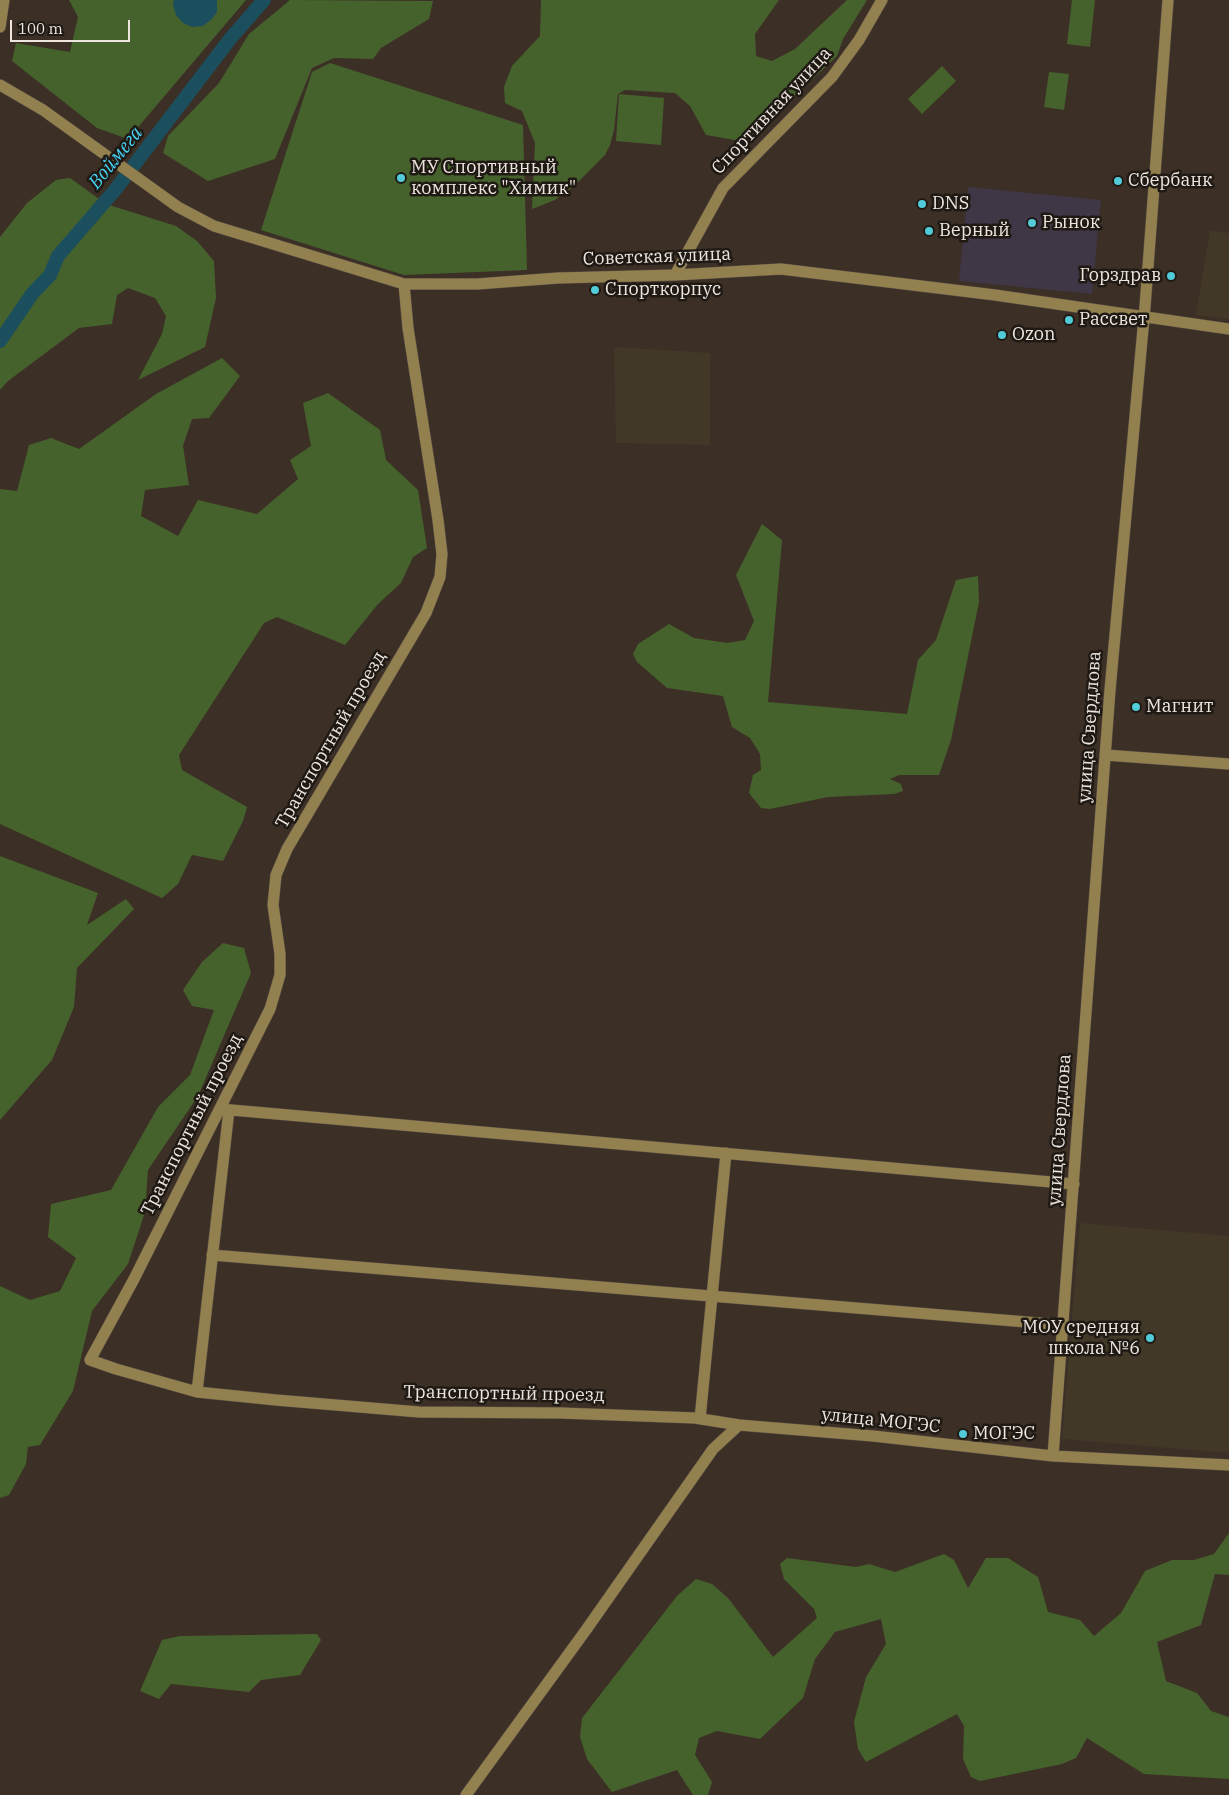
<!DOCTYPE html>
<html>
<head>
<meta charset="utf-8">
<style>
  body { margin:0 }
  #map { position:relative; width:1229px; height:1795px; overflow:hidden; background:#3c2f26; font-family:"IBM Plex Serif",serif }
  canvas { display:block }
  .scale { position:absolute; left:10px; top:20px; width:120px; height:22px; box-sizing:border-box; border:2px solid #eee5df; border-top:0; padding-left:6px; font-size:15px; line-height:18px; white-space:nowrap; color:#eee5df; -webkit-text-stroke:4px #1f1914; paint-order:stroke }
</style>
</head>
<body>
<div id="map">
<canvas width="1229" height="1795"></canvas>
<div class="scale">100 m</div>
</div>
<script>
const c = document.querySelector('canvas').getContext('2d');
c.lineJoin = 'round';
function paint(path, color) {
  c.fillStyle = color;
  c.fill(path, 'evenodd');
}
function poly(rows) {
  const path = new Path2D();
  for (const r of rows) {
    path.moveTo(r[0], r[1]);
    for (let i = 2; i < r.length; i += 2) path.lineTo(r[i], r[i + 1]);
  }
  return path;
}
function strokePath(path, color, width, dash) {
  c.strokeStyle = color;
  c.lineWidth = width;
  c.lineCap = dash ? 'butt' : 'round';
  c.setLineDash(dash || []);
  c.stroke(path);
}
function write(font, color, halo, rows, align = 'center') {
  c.font = font + ' "IBM Plex Serif",serif';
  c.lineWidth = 5;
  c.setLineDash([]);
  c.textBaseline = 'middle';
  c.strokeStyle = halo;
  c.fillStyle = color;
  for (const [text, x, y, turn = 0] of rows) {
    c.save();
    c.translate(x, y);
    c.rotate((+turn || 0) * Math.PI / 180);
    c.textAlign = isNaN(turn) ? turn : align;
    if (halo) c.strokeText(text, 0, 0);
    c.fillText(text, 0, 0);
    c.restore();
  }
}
paint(poly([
  [968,187,1101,200,1092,294,959,281]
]), '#3f3646');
paint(poly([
  [1210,230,1229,233,1229,319,1196,315],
  [614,347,710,353,710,445,616,443],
  [1080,1223,1229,1236,1229,1453,1062,1439]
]), '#423828');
paint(poly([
  [69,0,246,0,128,139,97,128,12,61,16,43,70,52,78,17],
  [290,0,433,1,429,19,381,48,373,59,334,58,312,68,275,159,208,181,163,153,168,136,219,83,249,34],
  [541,0,779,0,755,34,756,56,772,61,795,49,847,0,867,0,843,39,837,56,746,142,706,135,690,106,675,93,625,90,618,94,614,130,610,145,605,155,574,186,555,200,532,209,535,143,522,111,505,103,504,87,512,66,540,36],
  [1072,0,1095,0,1090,47,1067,44],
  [330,63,523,125,527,270,404,275,261,230,312,72],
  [942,66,956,81,922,114,908,99],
  [1049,72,1069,74,1064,110,1044,107],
  [619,94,664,98,661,145,616,141],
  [70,178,106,204,176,226,197,241,214,261,216,298,205,347,138,380,162,334,166,316,155,298,128,288,117,295,112,324,79,328,8,381,0,390,0,237,27,203,56,180],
  [222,358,240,376,209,418,192,419,183,446,189,485,145,490,141,516,178,536,198,500,257,514,298,479,290,460,311,446,303,403,328,393,380,430,386,460,418,490,427,548,413,557,401,583,378,604,345,645,277,617,264,623,179,755,182,770,247,807,243,821,223,861,192,855,178,884,162,898,0,824,0,489,17,491,29,445,51,438,79,449,156,394],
  [762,524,782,540,768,702,907,714,918,660,936,640,956,580,978,576,979,602,951,740,939,775,899,775,890,779,901,784,903,791,894,794,828,797,770,809,761,808,749,793,753,775,761,770,760,754,750,738,732,727,723,696,667,688,637,662,633,654,638,644,669,624,694,638,727,643,745,640,754,621,736,575],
  [0,856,98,893,87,925,126,899,134,909,77,968,74,1007,52,1060,0,1120],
  [223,943,244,948,251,973,198,1096,148,1170,145,1212,128,1264,92,1311,73,1391,40,1445,28,1447,26,1464,9,1495,0,1498,0,1286,30,1300,60,1291,76,1258,48,1237,51,1204,111,1190,158,1107,190,1075,214,1010,192,1006,183,990,202,962],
  [1229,1533,1229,1575,1215,1574,1201,1625,1157,1642,1166,1681,1197,1693,1211,1711,1229,1717,1229,1779,1144,1774,1087,1738,1076,1758,1062,1764,980,1781,971,1777,963,1759,964,1726,957,1714,866,1762,858,1749,854,1722,866,1677,886,1644,881,1619,835,1632,815,1659,803,1698,760,1739,717,1731,699,1738,695,1755,712,1782,708,1795,693,1795,677,1770,612,1792,587,1759,580,1737,582,1718,677,1596,696,1579,712,1584,728,1598,773,1657,817,1618,814,1609,784,1579,780,1564,787,1558,856,1567,869,1564,895,1572,944,1554,954,1560,968,1588,986,1558,1008,1558,1038,1577,1048,1612,1080,1620,1094,1636,1121,1613,1145,1571,1172,1560,1194,1560,1214,1554],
  [317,1634,321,1640,300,1675,261,1680,249,1692,171,1684,159,1699,140,1691,162,1640,180,1636]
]), '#46622c');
paint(poly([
  [174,0,217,0,217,12,212,19,203,26,192,27,183,23,176,15,173,5]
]), '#1c4f5d');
strokePath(poly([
  [0,341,32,294,50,275,58,256,115,190,230,39,264,0]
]), '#1c4f5d', 14);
const minor = poly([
  [0,27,4,0],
  [0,85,43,110,178,207,214,226,404,284,477,284,558,278,675,275,781,269,995,295,1229,329],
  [675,275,723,188,832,77,859,40,882,0],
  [404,284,408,328,438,520,442,554,440,577,426,613,287,849,276,875,273,905,280,954,280,975,270,1009,134,1279,90,1360,116,1369,197,1392,276,1400,419,1412,561,1413,695,1418,739,1425,873,1436,1053,1456,1229,1465],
  [1105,755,1229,764],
  [220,1109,1074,1184],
  [212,1255,1063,1325],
  [197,1392,229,1110],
  [700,1419,726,1153],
  [1053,1456,1110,690,1145,307,1168,0],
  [466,1795,586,1630,713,1449,739,1425]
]);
strokePath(minor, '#584c44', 12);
strokePath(minor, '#92804f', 11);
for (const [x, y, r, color] of [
  [401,178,5,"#52cbd9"],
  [1118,181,5,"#52cbd9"],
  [922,204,5,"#52cbd9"],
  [1032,223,5,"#52cbd9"],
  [929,231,5,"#52cbd9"],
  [1171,276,5,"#52cbd9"],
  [595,290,5,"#52cbd9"],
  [1069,320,5,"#52cbd9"],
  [1002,335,5,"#52cbd9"],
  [1136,707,5,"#52cbd9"],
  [1150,1338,5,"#52cbd9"],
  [963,1434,5,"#52cbd9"]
]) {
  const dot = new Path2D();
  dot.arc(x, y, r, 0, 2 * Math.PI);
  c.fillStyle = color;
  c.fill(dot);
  strokePath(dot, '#1f1914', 2);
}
write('18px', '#eee5df', '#1f1914', [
  ["Спортивная улица",772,111,-47],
  ["Советская улица",657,257,-2],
  ["улица Свердлова",1090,727,-86],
  ["Транспортный проезд",331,740,-60],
  ["Транспортный проезд",192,1125,-63],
  ["улица Свердлова",1060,1130,-86],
  ["Транспортный проезд",504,1394,1],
  ["улица МОГЭС",881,1421,6]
]);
write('18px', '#eee5df', '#1f1914', [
  ["МУ Спортивный",411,168],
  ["комплекс \"Химик\"",411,189],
  ["Сбербанк",1128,181],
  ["DNS",932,204],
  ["Рынок",1042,223],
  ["Верный",939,231],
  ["Горздрав",1161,276,"right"],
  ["Спорткорпус",605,290],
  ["Рассвет",1079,320],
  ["Ozon",1012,335],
  ["Магнит",1146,707],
  ["МОУ средняя",1140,1328,"right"],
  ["школа №6",1140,1349,"right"],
  ["МОГЭС",973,1434]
], 'left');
write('italic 19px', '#46d3f7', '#1f1914', [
  ["Воймега",116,158,-51]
]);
</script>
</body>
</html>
